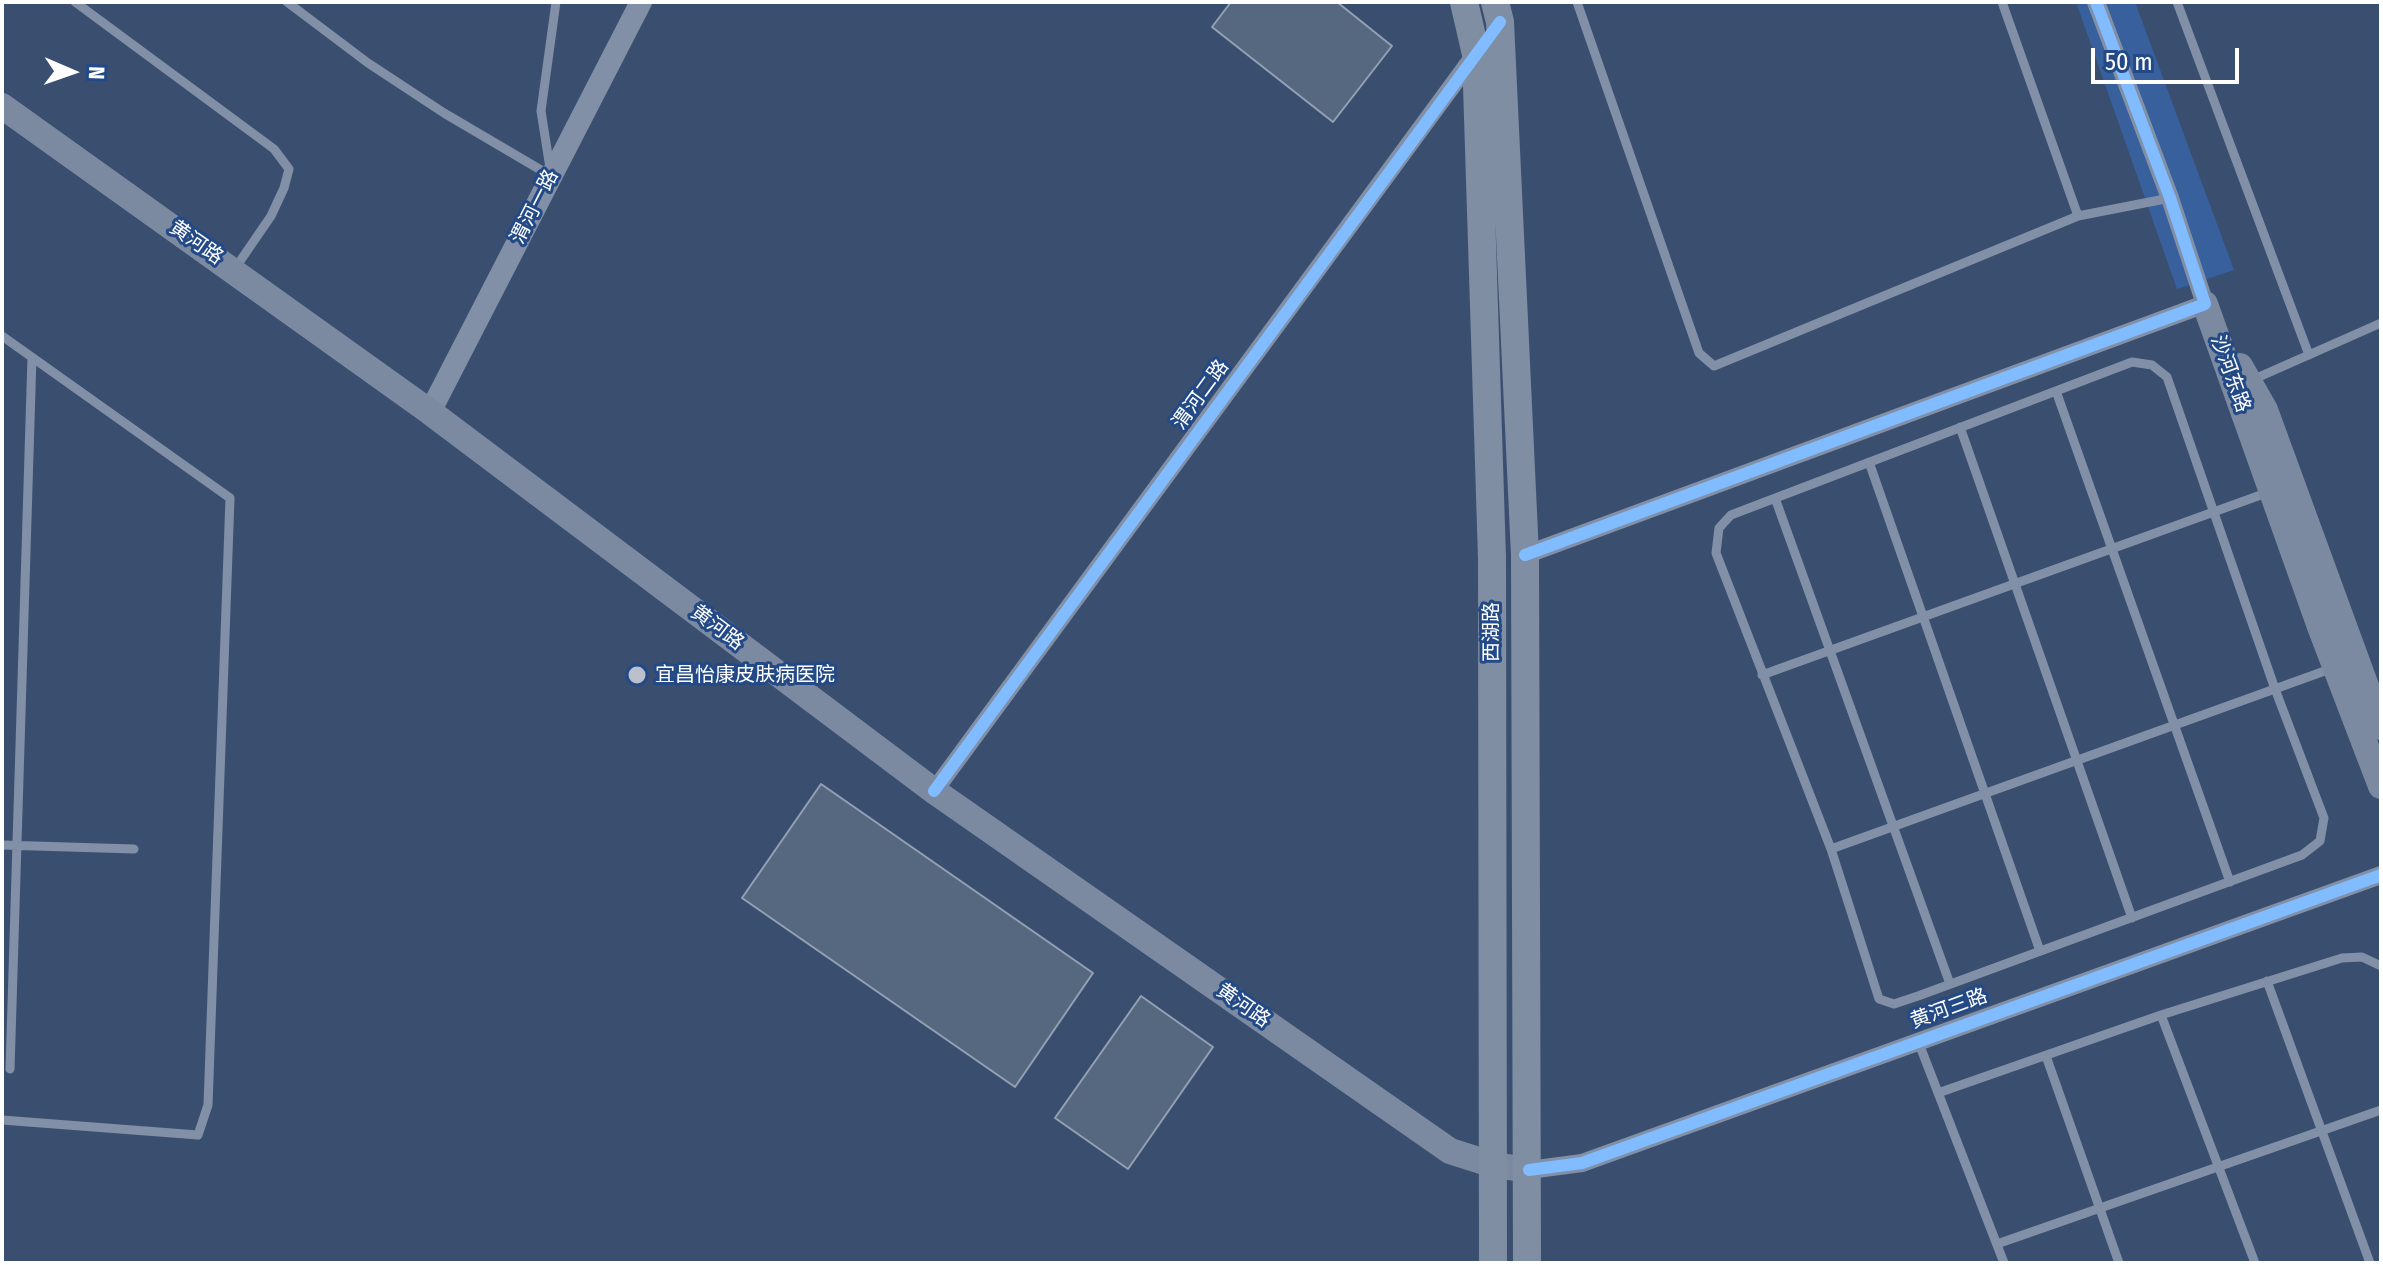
<!DOCTYPE html>
<html>
<head>
<meta charset="utf-8">
<style>
  body { margin:0 }
  #map { position:relative; width:2383px; height:1265px; overflow:hidden; background:#3a4f70; font-family:"Fira Sans Condensed",sans-serif }
  canvas { display:block }
  .frame { position:absolute; inset:0; border:4px solid #fff; pointer-events:none }
  .north { position:absolute; left:32px; top:32px; width:80px; height:80px; -webkit-text-stroke:6px #234a87; paint-order:stroke; rotate:92deg; font-size:22px; font-weight:700; line-height:32px; text-align:center; color:#fff }
  .north::after { content:''; display:block; margin:auto; width:28px; height:36px; background:#fff; clip-path:polygon(50% 0,100% 100%,50% 72%,0 100%) }
  .scale { position:absolute; left:2091px; top:48px; width:148px; height:36px; box-sizing:border-box; border:4px solid #fff; border-top:0; padding-left:10px; font-size:24px; line-height:28px; white-space:nowrap; color:#fff; -webkit-text-stroke:6px #234a87; paint-order:stroke }
</style>
</head>
<body>
<div id="map">
<canvas width="2383" height="1265"></canvas>
<div class="frame"></div>
<div class="north">N</div>
<div class="scale">50 m</div>
</div>
<script>
const c = document.querySelector('canvas').getContext('2d');
c.lineJoin = 'round';
function paint(path, color) {
  c.fillStyle = color;
  c.fill(path, 'evenodd');
}
function poly(rows) {
  const path = new Path2D();
  for (const r of rows) {
    path.moveTo(r[0], r[1]);
    for (let i = 2; i < r.length; i += 2) path.lineTo(r[i], r[i + 1]);
  }
  return path;
}
function strokePath(path, color, width, dash) {
  c.strokeStyle = color;
  c.lineWidth = width;
  c.lineCap = dash ? 'butt' : 'round';
  c.setLineDash(dash || []);
  c.stroke(path);
}
function write(font, color, halo, rows, align = 'center') {
  c.font = font + ' "Fira Sans Condensed","Noto Sans SC",sans-serif';
  c.lineWidth = 6;
  c.setLineDash([]);
  c.textBaseline = 'middle';
  c.strokeStyle = halo;
  c.fillStyle = color;
  for (const [text, x, y, turn = 0] of rows) {
    c.save();
    c.translate(x, y);
    c.rotate((+turn || 0) * Math.PI / 180);
    c.textAlign = isNaN(turn) ? turn : align;
    if (halo) c.strokeText(text, 0, 0);
    c.fillText(text, 0, 0);
    c.restore();
  }
}
paint(poly([
  [2076,2,2135,2,2234,270,2177,289]
]), '#37609d');
const building = poly([
  [1231,2,1337,2,1392,46,1333,122,1212,27,1231,2],
  [821,784,1093,973,1015,1087,742,898,821,784],
  [1141,996,1213,1047,1128,1169,1055,1118,1141,996]
]);
paint(building, '#566780');
strokePath(building, '#94a0b4', 2);
strokePath(poly([
  [75,2,274,149,289,169,284,188,271,216,234,270],
  [287,2,368,63,444,113,551,176],
  [1577,2,1699,353,1714,366,2078,216],
  [2002,2,2078,216,2170,198],
  [2177,2,2309,355],
  [550,168,541,111,556,2],
  [2,336,230,498,208,1105,198,1135,2,1120],
  [2132,362,2152,365,2167,377,2275,689,2324,818,2320,841,2302,855,1918,996,1894,1004,1879,999,1831,849,1716,553,1719,528,1731,515,2132,362],
  [2252,380,2381,323],
  [2056,391,2230,882],
  [1960,427,2132,918],
  [1869,462,2040,951],
  [1775,498,1950,984],
  [1762,675,2269,492],
  [2,845,134,849],
  [1831,849,2333,668],
  [2267,981,2370,1263],
  [2161,1015,2255,1263],
  [1918,1041,2004,1263],
  [2046,1056,2119,1263],
  [10,1069,32,357],
  [1938,1093,2161,1015,2342,958,2362,957,2381,966],
  [1997,1244,2381,1110]
]), '#8190a6', 9);
strokePath(poly([
  [1525,555,2205,304,2170,198,2096,2],
  [934,791,1477,52],
  [1529,1170,1582,1163,2381,875]
]), '#8190a6', 18);
strokePath(poly([
  [430,412,641,2]
]), '#8190a6', 22);
strokePath(poly([
  [2,106,430,412,934,791,1450,1151,1494,1165,1529,1170],
  [2205,304,2319,624,2381,786],
  [2240,366,2265,410,2381,727]
]), '#7c8aa1', 26);
strokePath(poly([
  [1464,2,1476,54,1492,558,1493,1263],
  [1495,2,1500,22,1525,555,1527,1263]
]), '#808ea3', 28);
strokePath(poly([
  [1525,555,2205,304,2170,198,2096,2],
  [934,791,1500,22],
  [1529,1170,1582,1163,2381,875]
]), '#80bcff', 12);
for (const [x, y, r, color] of [
  [637,675,10,"#bac1cd"]
]) {
  const dot = new Path2D();
  dot.arc(x, y, r, 0, 2 * Math.PI);
  c.fillStyle = color;
  c.fill(dot);
  strokePath(dot, '#234a87', 3);
}
write('20px', '#fff', '#234a87', [
  ["渭河一路",535,207,-63],
  ["黄河路",196,243,35],
  ["沙河东路",2230,374,70],
  ["渭河二路",1201,395,-54],
  ["黄河路",717,628,37],
  ["西湖路",1492,632,-90],
  ["黄河路",1243,1006,35],
  ["黄河三路",1949,1009,-20]
]);
write('20px', '#fff', '#234a87', [
  ["宜昌怡康皮肤病医院",655,675]
], 'left');
</script>
</body>
</html>
